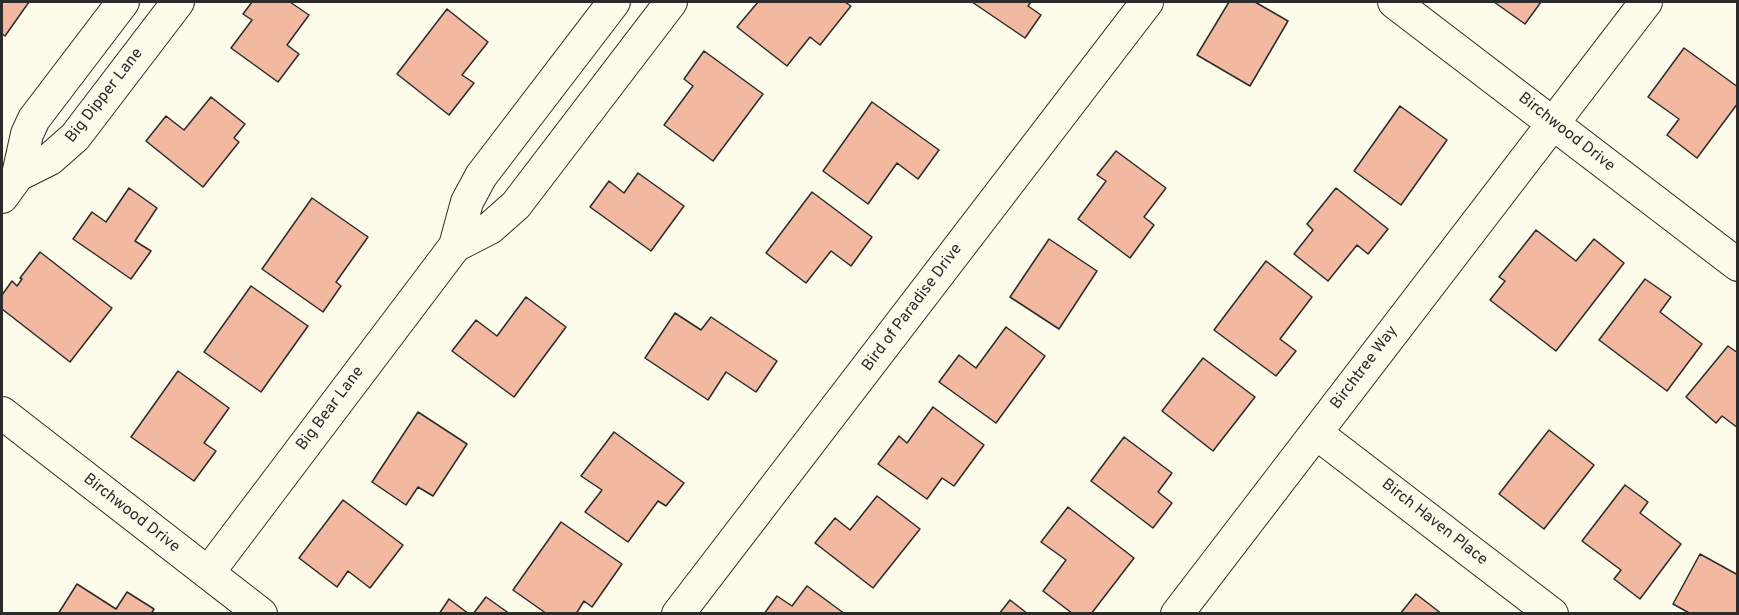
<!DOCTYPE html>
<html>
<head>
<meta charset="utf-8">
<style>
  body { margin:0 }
  #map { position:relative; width:1739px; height:615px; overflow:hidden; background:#fdfbea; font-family:Overpass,sans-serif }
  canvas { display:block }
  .frame { position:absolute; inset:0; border:3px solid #2b2b2b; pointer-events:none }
</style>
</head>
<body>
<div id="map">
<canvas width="1739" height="615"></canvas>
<div class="frame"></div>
</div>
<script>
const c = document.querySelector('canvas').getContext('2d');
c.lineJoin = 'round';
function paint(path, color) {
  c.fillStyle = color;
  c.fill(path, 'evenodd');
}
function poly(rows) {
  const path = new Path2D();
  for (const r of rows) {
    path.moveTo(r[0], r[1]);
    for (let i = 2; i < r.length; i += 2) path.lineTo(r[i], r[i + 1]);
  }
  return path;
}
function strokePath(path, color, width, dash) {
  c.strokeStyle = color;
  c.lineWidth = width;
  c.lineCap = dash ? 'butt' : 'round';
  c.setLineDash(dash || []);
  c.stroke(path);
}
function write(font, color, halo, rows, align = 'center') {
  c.font = font + ' Overpass,sans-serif';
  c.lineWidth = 4.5;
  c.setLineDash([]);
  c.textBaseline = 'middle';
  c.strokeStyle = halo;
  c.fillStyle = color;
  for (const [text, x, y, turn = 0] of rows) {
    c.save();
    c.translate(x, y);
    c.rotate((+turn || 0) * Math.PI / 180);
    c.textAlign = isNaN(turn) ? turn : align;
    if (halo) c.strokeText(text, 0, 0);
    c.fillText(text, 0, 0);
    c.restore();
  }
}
const building = poly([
  [2,2,29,2,5,36,2,34,2,2],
  [252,2,290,2,309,15,287,45,299,54,278,82,231,48,252,20,243,14,252,2],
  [758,2,845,2,851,6,820,45,810,37,787,66,737,27,758,2],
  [972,2,1031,2,1028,6,1041,15,1025,38,972,2],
  [1229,2,1255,2,1288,21,1250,86,1197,55,1229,2],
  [1494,2,1541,2,1525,24,1494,2],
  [447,9,488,42,462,75,474,83,449,115,397,74,447,9],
  [1684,48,1738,87,1738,103,1697,158,1667,135,1679,119,1648,97,1684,48],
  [704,51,763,94,713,161,664,125,693,86,684,79,704,51],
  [211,97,245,124,234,138,239,142,203,187,146,141,166,116,184,130,211,97],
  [872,102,939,150,918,179,897,163,868,204,823,171,872,102],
  [1400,106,1447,140,1401,205,1354,171,1400,106],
  [1116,151,1166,188,1144,217,1154,225,1130,258,1078,219,1106,181,1097,175,1116,151],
  [638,173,684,206,651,251,590,207,609,181,624,193,638,173],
  [129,188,157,208,135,241,151,251,131,279,73,239,92,212,106,222,129,188],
  [1336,188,1388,229,1368,254,1357,245,1328,281,1294,254,1313,230,1307,224,1336,188],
  [812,192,872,237,851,266,831,251,806,283,766,253,812,192],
  [312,198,368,237,336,282,341,286,323,312,262,269,312,198],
  [1536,230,1576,261,1594,239,1624,263,1556,351,1490,300,1505,281,1499,277,1536,230],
  [1049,239,1097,271,1059,329,1010,297,1049,239],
  [40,252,112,308,70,362,2,309,2,295,12,281,17,286,22,279,20,278,40,252],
  [1266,261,1312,297,1280,339,1296,351,1276,376,1214,330,1266,261],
  [1645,279,1671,297,1660,312,1702,344,1667,391,1599,340,1645,279],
  [251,286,308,326,261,392,204,352,251,286],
  [526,297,566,327,514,397,452,351,476,320,497,336,526,297],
  [675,313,701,330,711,317,777,361,756,392,726,372,708,400,645,358,675,313],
  [1006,327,1045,356,996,423,939,382,959,355,976,368,1006,327],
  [1728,346,1738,353,1738,428,1722,416,1716,423,1686,397,1728,346],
  [1203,358,1255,397,1213,451,1162,411,1203,358],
  [178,371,229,408,204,443,216,451,194,481,131,437,178,371],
  [933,407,984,445,954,486,942,478,927,499,878,464,899,436,907,443,933,407],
  [418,412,467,444,433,496,418,487,406,505,372,482,418,412],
  [1549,430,1594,465,1544,529,1499,494,1549,430],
  [614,432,684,483,666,506,658,501,628,542,585,512,602,490,581,476,614,432],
  [1124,437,1172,473,1158,492,1172,503,1153,528,1091,481,1124,437],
  [1625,485,1648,502,1640,513,1681,544,1640,599,1614,579,1621,570,1582,541,1625,485],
  [877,496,920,529,873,588,815,543,835,518,850,530,877,496],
  [343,500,403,545,370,588,348,571,337,587,299,558,343,500],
  [1068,507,1134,558,1091,614,1073,614,1043,591,1066,560,1041,542,1068,507],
  [561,522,622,564,592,607,584,601,576,614,547,614,513,590,561,522],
  [1700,554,1738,575,1738,614,1691,614,1673,604,1700,554],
  [77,584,116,609,127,592,154,609,151,614,58,614,77,584],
  [807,586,845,614,764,614,777,596,792,606,807,586],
  [1416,594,1442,614,1400,614,1416,594],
  [486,597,510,614,473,614,486,597],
  [449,599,469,614,439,614,449,599],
  [1010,600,1028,614,999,614,1010,600]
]);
paint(building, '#f2b8a0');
strokePath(building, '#2b2b2b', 1.5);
const minor = poly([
  [123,2,34,119,27,134,18,175,50,159,75,137,178,2],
  [614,2,481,176,467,202,455,246,490,228,516,205,671,2],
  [1394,2,1738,265],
  [2,197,18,175],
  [2,413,261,614],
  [1316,433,1552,614],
  [208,573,455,246],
  [678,614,1147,2],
  [1177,614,1646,2]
]);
strokePath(minor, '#2b2b2b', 34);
strokePath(minor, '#fdfbea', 32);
write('16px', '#2b2b2b', '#fdfbea', [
  ["Big Dipper Lane",105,96,-52],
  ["Birchwood Drive",1566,133,38],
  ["Bird of Paradise Drive",913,308,-53],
  ["Birchtree Way",1365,368,-53],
  ["Big Bear Lane",331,409,-53],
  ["Birchwood Drive",131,514,38],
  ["Birch Haven Place",1434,523,38]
]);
</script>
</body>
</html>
